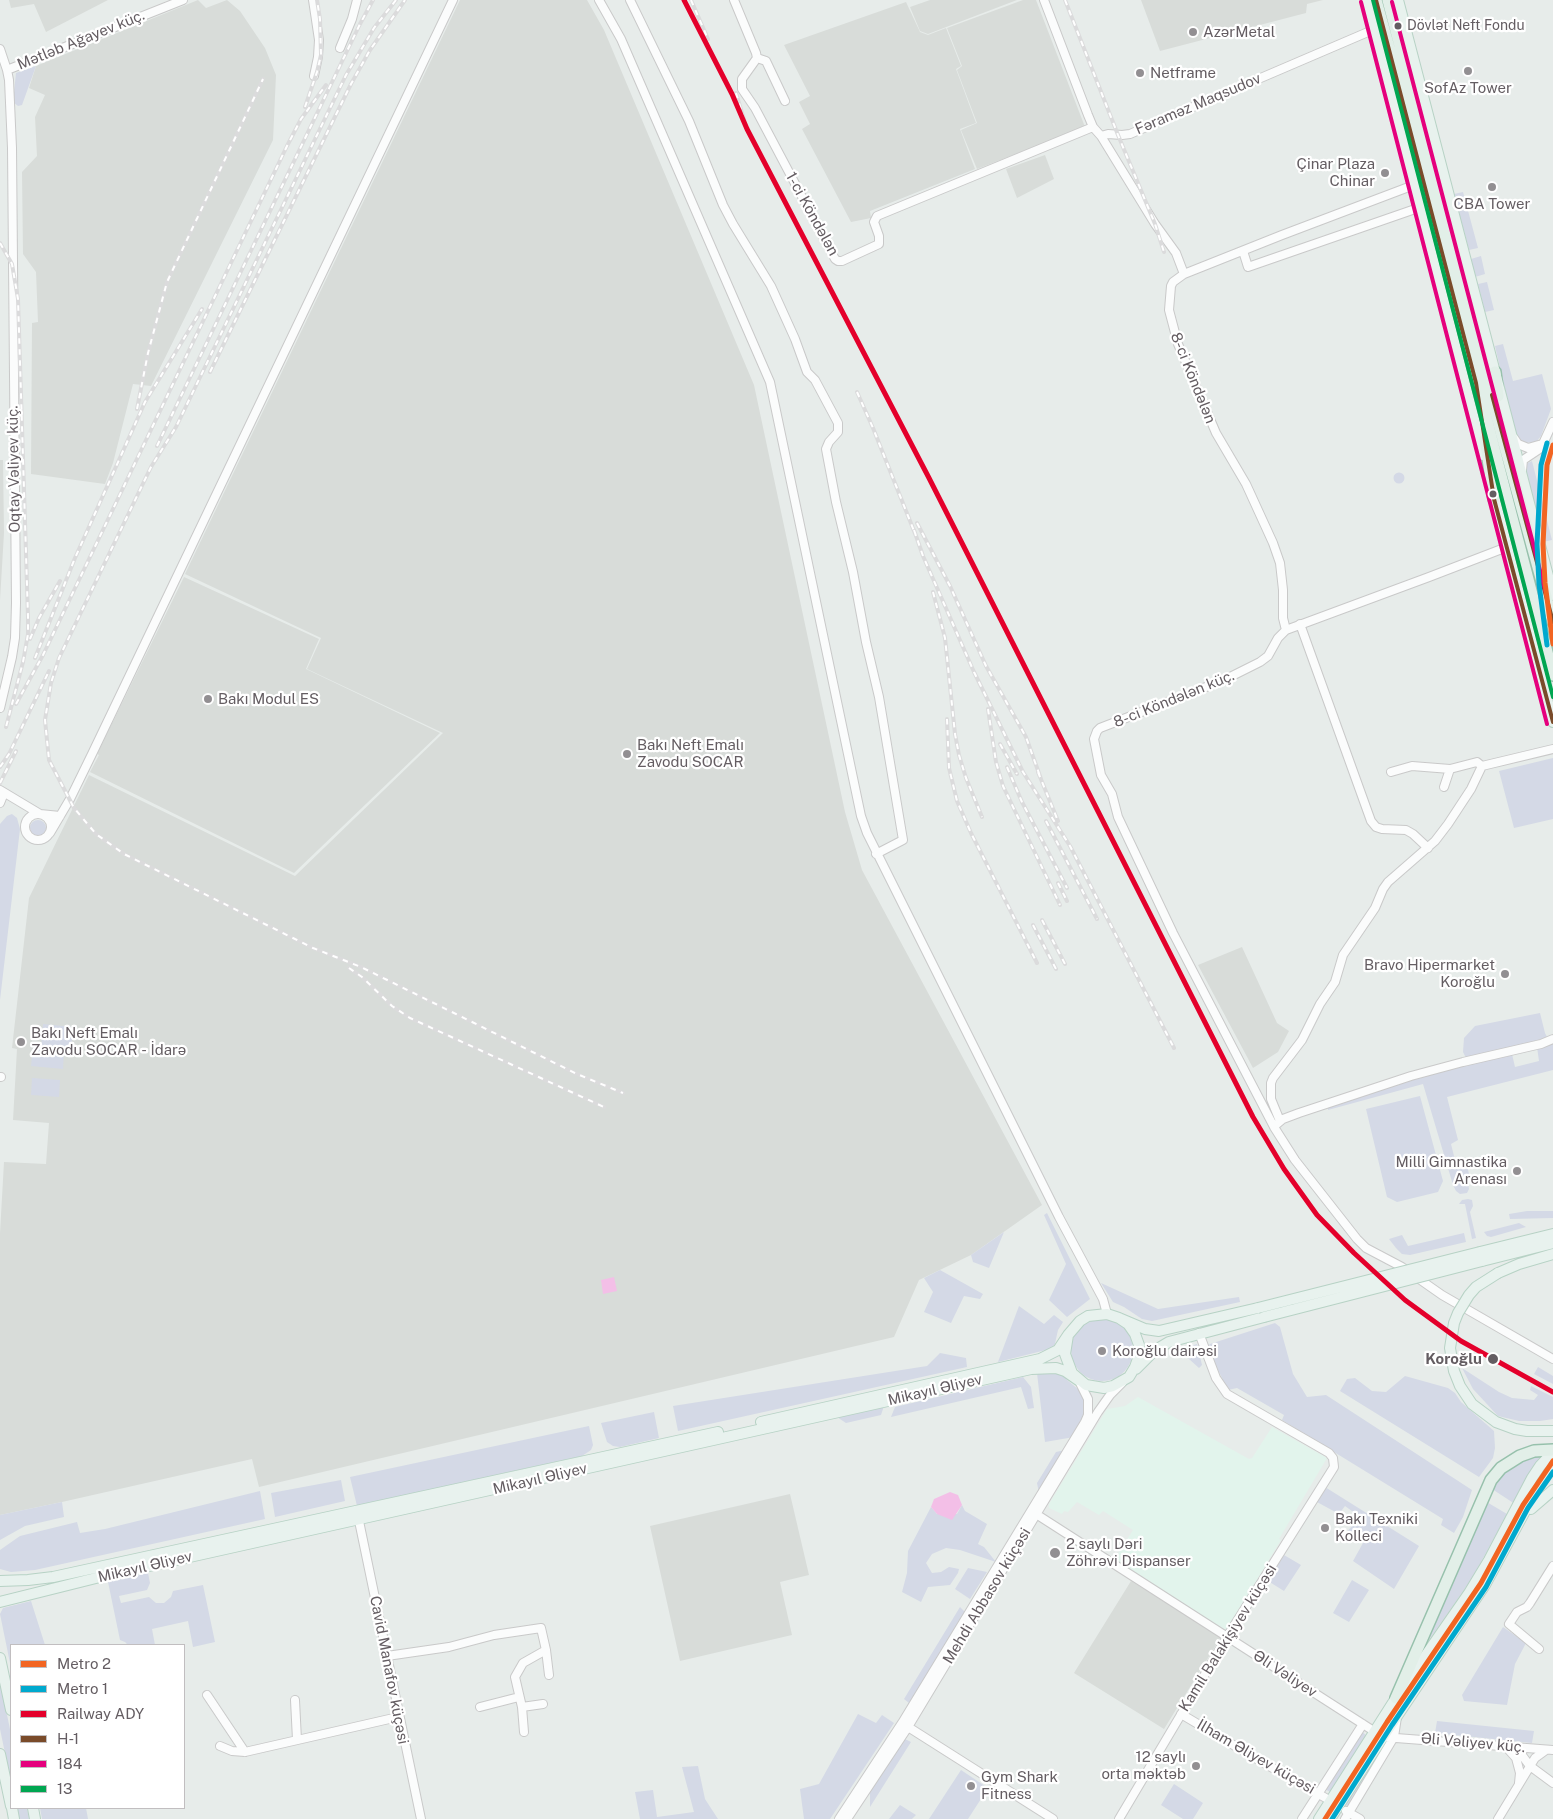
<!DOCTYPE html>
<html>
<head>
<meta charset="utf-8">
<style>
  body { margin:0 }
  #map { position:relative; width:1553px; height:1819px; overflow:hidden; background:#e7ecea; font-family:"Public Sans",sans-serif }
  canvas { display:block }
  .legend { position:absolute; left:10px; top:1644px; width:175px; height:165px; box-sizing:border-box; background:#fff; border:1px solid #c1bec0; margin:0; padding:6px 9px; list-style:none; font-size:15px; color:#645d62 }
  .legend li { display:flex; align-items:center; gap:10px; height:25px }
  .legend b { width:25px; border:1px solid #c1bec0 }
</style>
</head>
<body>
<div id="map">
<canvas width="1553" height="1819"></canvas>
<ul class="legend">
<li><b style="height:6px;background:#f26522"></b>Metro 2</li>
<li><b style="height:6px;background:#00a9ce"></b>Metro 1</li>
<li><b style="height:6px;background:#e4002b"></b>Railway ADY</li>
<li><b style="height:6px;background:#7a4b2a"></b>H-1</li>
<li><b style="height:6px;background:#e5007d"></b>184</li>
<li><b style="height:6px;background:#00a651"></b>13</li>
</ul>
</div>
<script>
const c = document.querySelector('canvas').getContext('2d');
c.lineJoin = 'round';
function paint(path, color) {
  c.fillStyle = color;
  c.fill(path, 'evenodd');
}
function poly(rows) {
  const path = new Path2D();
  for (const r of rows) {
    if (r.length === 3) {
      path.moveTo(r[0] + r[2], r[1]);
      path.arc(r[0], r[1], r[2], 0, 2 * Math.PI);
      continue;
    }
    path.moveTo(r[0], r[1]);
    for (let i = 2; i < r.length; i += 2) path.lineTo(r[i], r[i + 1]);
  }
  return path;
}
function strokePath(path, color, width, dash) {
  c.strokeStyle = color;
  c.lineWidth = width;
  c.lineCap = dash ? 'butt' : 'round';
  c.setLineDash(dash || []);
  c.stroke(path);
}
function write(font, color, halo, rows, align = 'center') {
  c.font = font + ' "Public Sans",sans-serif';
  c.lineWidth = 4.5;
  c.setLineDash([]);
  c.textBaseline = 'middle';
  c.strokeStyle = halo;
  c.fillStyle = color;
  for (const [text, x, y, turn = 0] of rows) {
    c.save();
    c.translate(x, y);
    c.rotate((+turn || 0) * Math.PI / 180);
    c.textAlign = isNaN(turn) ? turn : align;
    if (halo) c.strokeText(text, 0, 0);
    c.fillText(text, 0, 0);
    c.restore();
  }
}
paint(poly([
  [1138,1397,1249,1459,1252,1458,1272,1427,1327,1458,1279,1539,1281,1540,1227,1629,1223,1629,1114,1560,1133,1530,1103,1511,1099,1515,1077,1502,1068,1512,1064,1511,1062,1514,1049,1508,1049,1504,1107,1409,1125,1406]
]), '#e2f4ec');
paint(poly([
  [9,0,108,0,46,32,34,4,11,8],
  [198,0,206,8,227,0,240,11,265,48,276,75,273,140,151,386,133,384,113,463,105,484,31,474,32,323,38,322,36,272,23,254,22,172,37,156,35,117,45,95,29,88,36,66],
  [460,0,587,0,604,30,754,385,845,812,862,870,1042,1205,971,1255,919,1280,894,1337,259,1487,252,1459,62,1502,0,1515,0,1233,4,1162,46,1164,49,1123,13,1120,17,1049,12,1048,29,898,89,775,295,876,443,733,307,669,321,638,185,574],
  [930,0,1017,0,928,34,920,31,910,7],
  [1023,0,1036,0,1085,127,977,169,961,130,977,123,957,70,962,66,947,28],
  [1141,0,1323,0,1307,4,1306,13,1160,51],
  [906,2,920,32,928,35,946,28,961,66,956,69,976,123,960,129,975,169,870,211,871,218,851,222,802,129,810,124,799,102,810,96,784,45],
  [1045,155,1054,179,1017,198,1006,169],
  [0,460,3,460,4,533,0,600],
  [184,577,319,639,306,669,440,733,294,873,90,772,99,755,97,754],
  [1242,947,1277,1023,1289,1031,1278,1052,1253,1068,1198,965],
  [790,1494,809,1575,780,1582,792,1635,680,1661,650,1526],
  [1131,1581,1221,1637,1164,1729,1074,1673]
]), '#d8dcd9');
paint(poly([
  [36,66,22,105,18,106,13,102,16,73],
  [1463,192,1478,248,1469,250,1454,194],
  [1481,256,1485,274,1475,277,1471,259],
  [1487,282,1494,310,1485,312,1478,284],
  [1503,344,1513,381,1542,374,1551,409,1541,436,1536,442,1522,443,1516,437,1495,346],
  [1532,461,1552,540,1543,542,1525,471,1526,464],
  [1399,478,5.5],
  [1553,758,1553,819,1514,828,1499,771],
  [12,814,17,818,20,829,0,1000,0,824,7,816],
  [38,828,8],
  [1540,1013,1545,1033,1547,1037,1551,1037,1466,1058,1463,1052,1464,1038,1475,1026],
  [43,1024,73,1027,71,1051,64,1051,63,1069,31,1066,33,1047,41,1048],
  [1553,1042,1553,1070,1447,1097,1458,1140,1451,1144,1457,1168,1467,1166,1469,1174,1468,1184,1469,1189,1467,1193,1460,1194,1456,1191,1453,1185,1423,1084,1328,1110,1328,1108,1352,1099,1397,1083,1512,1054,1515,1067,1539,1061,1537,1047],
  [32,1078,60,1080,59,1097,31,1095],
  [1420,1096,1443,1181,1438,1192,1397,1202,1387,1197,1366,1109],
  [1468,1199,1472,1200,1473,1206,1470,1212,1476,1238,1472,1239,1465,1204,1459,1204,1462,1200],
  [1527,1211,1553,1211,1553,1218,1510,1219,1509,1214],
  [1047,1213,1090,1299,1067,1317,1049,1300,1066,1264,1044,1215],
  [1519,1223,1526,1227,1491,1237,1487,1236,1484,1232],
  [1004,1232,989,1268,973,1262,971,1255],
  [1464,1233,1466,1242,1410,1255,1402,1254,1396,1248,1389,1239,1402,1235,1408,1246],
  [940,1270,983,1294,980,1299,964,1296,951,1323,924,1312,933,1292,924,1278],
  [1101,1283,1158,1309,1239,1297,1240,1302,1152,1321,1142,1319,1124,1307,1113,1302],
  [1019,1306,1044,1324,1054,1315,1063,1322,1058,1330,1054,1348,998,1362],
  [1102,1350,31],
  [1275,1323,1280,1327,1293,1374,1307,1397,1326,1395,1472,1490,1463,1517,1454,1533,1441,1525,1443,1519,1282,1420,1284,1415,1237,1388,1228,1390,1208,1350,1208,1346,1210,1344],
  [1197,1344,1202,1365,1199,1368,1179,1350],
  [940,1353,966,1358,967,1367,678,1431,673,1406,927,1366],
  [1538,1367,1553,1376,1553,1384,1534,1374],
  [1462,1368,1499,1392,1512,1398,1534,1400,1538,1395,1530,1390,1531,1386,1553,1397,1553,1419,1540,1421,1519,1421,1498,1416,1473,1389],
  [1062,1372,1067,1380,1084,1394,1086,1413,1074,1437,1045,1442,1037,1373],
  [1405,1376,1448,1388,1455,1393,1461,1402,1494,1431,1495,1448,1493,1458,1479,1477,1340,1391,1347,1379,1355,1378,1372,1391,1386,1392],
  [1023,1377,1031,1387,1034,1408,1028,1409,1021,1387,891,1417,895,1407],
  [884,1406,881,1415,846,1423,837,1417],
  [654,1412,659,1438,620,1447,613,1446,607,1442,601,1423],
  [589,1426,593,1445,591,1450,582,1456,357,1506,350,1477],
  [1065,1450,1039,1493,1037,1483,1056,1452],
  [1543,1456,1515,1504,1492,1489,1504,1471,1522,1461],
  [341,1480,345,1501,275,1517,271,1493],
  [1325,1487,1419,1546,1394,1589,1353,1561,1363,1543,1346,1533,1360,1517,1345,1506,1339,1514,1317,1502],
  [260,1491,265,1519,35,1570,11,1572,0,1569,0,1550,20,1536,77,1522,80,1533,105,1529],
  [1485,1501,1507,1514,1473,1577,1424,1647],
  [62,1502,64,1517,25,1526,0,1540,0,1515],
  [962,1505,965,1511,987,1524,978,1544,984,1547,996,1562,960,1550,946,1548,932,1554,926,1563,932,1573,941,1572,949,1567,959,1569,958,1573,950,1585,928,1587,921,1602,902,1592,907,1573,908,1551,931,1507,937,1514,957,1514],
  [1284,1555,1301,1565,1284,1591,1268,1581],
  [968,1568,987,1572,970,1599,955,1589],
  [148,1573,150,1583,147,1590,119,1596,121,1603,149,1597,156,1603,164,1603,171,1597,173,1591,203,1585,215,1642,193,1647,188,1621,152,1629,155,1645,128,1645,125,1642,120,1640,108,1582],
  [1352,1580,1369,1590,1349,1622,1333,1613],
  [31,1601,45,1645,11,1645,11,1668,0,1614,3,1608],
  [960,1607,965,1612,909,1703,904,1699],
  [1503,1627,1526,1643,1515,1664,1507,1705,1464,1701,1462,1695],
  [0,1681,11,1734,11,1782,0,1729],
  [858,1714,876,1723,882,1715,894,1723,830,1819,804,1819,800,1789,819,1784],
  [1437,1721,1534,1731,1532,1743,1435,1733],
  [1361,1731,1366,1735,1330,1792,1325,1789],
  [905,1739,911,1742,870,1807,870,1792],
  [1380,1746,1383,1749,1350,1804,1346,1806,1343,1803],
  [698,1766,705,1799,718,1819,640,1819,635,1792,653,1790,657,1817,694,1812,682,1767],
  [961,1770,988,1788,968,1819,929,1819],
  [1174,1784,1203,1803,1193,1819,1183,1819,1161,1805],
  [900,1805,916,1815,912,1819,889,1819],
  [17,1808,27,1808,29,1819,19,1819],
  [40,1808,86,1808,88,1819,42,1819]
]), '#d4d9e6');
paint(poly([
  [614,1277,617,1291,603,1294,601,1280],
  [950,1492,958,1495,962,1505,952,1520,937,1514,931,1507,934,1499]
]), '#f3bfe7');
const minor = poly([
  [313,0,319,40,318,57,314,76],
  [599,0,621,39,770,382,861,816,867,833,1059,1217,1103,1299,1107,1314],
  [630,0,689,121,723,205,733,224,771,286,795,339,807,372,815,380,838,423,838,432,829,442,826,449,836,502,853,572,866,642,879,697,903,840,876,854],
  [734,0,756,53,757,58,742,79,742,89,755,108,835,259,838,261,842,261,879,244,879,236,874,222,877,216,1093,127],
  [1044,0,1088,115,1093,127,1101,136,1108,134,1122,135,1130,134,1375,29],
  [340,48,352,19,357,0],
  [0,49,7,70,9,80,12,148,16,603,15,638,12,657,0,708],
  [757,58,766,61,785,101],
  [7,70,183,0],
  [1101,136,1155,224,1176,253,1184,274],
  [1243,251,1248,267,1421,207],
  [1514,438,1518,444,1528,448,1542,444],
  [1522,470,1523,460,1541,448,1553,422],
  [1507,547,1429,577,1286,630,1278,638,1268,656,1260,662,1224,680,1100,728,1097,731,1094,739,1101,775,1112,794,1118,817,1173,933,1274,1127,1295,1160,1357,1239,1366,1248,1402,1267,1442,1295,1553,1359],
  [1300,624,1371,821,1376,827,1382,829,1406,830,1413,834,1428,848],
  [1286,630,1283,618,1283,590,1280,563,1273,543,1246,484,1216,433,1178,344,1169,310,1171,286,1173,282,1184,274,1282,235,1414,185],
  [1391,772,1412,766,1450,769,1477,762,1482,766],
  [1444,787,1450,769],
  [0,790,40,814,60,816],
  [0,803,4,793],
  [38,827,13],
  [50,833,70,799,92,754,453,0],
  [0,1077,1,1077],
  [1280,1121,1271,1099,1271,1083,1273,1078,1302,1040,1320,1004,1335,982,1343,955,1375,908,1383,889,1388,882,1435,841,1448,824,1471,789,1482,766,1553,749],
  [1277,1124,1283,1119,1299,1113,1411,1076,1463,1062,1541,1044,1553,1039],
  [1036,1514,1383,1737,1553,1750],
  [359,1521,421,1819],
  [1539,1649,1509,1624,1517,1612,1527,1607,1530,1603,1553,1566],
  [546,1650,549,1675],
  [387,1656,449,1647,494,1635,541,1628,546,1650,523,1663,515,1677,522,1707,524,1732],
  [207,1695,245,1752],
  [295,1700,297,1740],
  [480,1707,519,1697],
  [522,1707,543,1704],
  [1181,1714,1262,1762,1331,1801],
  [905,1725,1053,1819],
  [220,1746,232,1751,245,1752,398,1717],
  [1512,1747,1521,1754,1530,1766,1553,1783],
  [1507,1748,1516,1758,1520,1773,1519,1783],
  [1346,1811,1360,1819],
  [839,1819,902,1723,1085,1422,1088,1415,1088,1399,1079,1381],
  [847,1819,908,1727,1098,1412,1110,1395,1122,1383],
  [1119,1819,1227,1637,1334,1467,1333,1458,1329,1453,1227,1394,1216,1378,1199,1333],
  [1302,1819,1363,1724],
  [1345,1819,1394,1737,1397,1717],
  [1498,1819,1535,1758,1546,1750]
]);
const major = poly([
  [1367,0,1483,455],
  [1398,0,1553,595],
  [1493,493,1553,722],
  [1480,1252,1553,1234],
  [1482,1261,1553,1243],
  [1498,1273,1519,1264,1553,1254],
  [1119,1318,1128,1324,1135,1334,1139,1345,1139,1356,1135,1367,1129,1377,1113,1386,1104,1388,1086,1385,1072,1373,1065,1354,1068,1335,1080,1321,1088,1316,1107,1314,1119,1318,1145,1329,1159,1331,1258,1308],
  [1136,1369,1154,1351,1169,1342,1264,1317],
  [761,1422,1040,1359,1058,1350,1068,1335],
  [1531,1509,1553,1490],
  [0,1581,28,1580,53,1577,718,1432],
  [0,1602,100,1577,1031,1369,1056,1368,1065,1371,1078,1380],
  [0,1658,11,1710],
  [0,1754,11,1806],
  [12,1808,14,1819],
  [33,1808,35,1819],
  [1319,1819,1396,1698,1469,1593,1489,1560,1532,1478,1540,1466,1553,1452],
  [1330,1819,1383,1737,1485,1585,1537,1489,1553,1466]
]);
const highway = poly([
  [1376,0,1399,84,1553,675],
  [1388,0,1504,443,1553,622],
  [1495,372,1498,396],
  [1485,439,1494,499],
  [1396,1698,1491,1480,1501,1468,1520,1456,1534,1451,1553,1450]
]);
strokePath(minor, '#c9c9c9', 10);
strokePath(major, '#b7d2c5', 12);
strokePath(highway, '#97c1ac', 14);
strokePath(minor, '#fbfcfc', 8);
strokePath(major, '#e8f2ee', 10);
strokePath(highway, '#e2efe8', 11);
const rail = poly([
  [396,0,374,28,346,75,176,427,151,467,59,658,51,683,45,720,49,760,74,808,96,834,124,854,313,948,361,967,577,1074,623,1093],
  [691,0,708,39],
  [1065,0,1118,135,1155,224,1164,252],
  [736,93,747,129],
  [305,107,317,72,321,55,320,19,317,0],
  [0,243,12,264,18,299,28,617,28,634,23,662,6,727],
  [210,372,351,84,370,50,405,0],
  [857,392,873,428,916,536],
  [137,409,148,353,167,282,263,79],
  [157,446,360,24,373,0],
  [917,523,950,586,986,666,1026,737,1041,779],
  [914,530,923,556,974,672,1023,772,1070,846,1174,1048],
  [933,592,945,638,955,734,959,755,966,778,982,817],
  [30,639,39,618,60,581],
  [35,658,75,558,145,402,202,309],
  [16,704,43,655,287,146,301,119,326,85],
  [988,709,996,762,1003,786,1060,905],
  [947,719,949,768,957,801,971,833,1037,963],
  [1000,744,1017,774],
  [0,767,9,754,49,671],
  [1007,767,1022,802,1067,888],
  [1038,772,1058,821],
  [0,783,16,751],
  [1046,821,1097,919],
  [1058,883,1067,901],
  [1042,920,1065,964],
  [1033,925,1056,969],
  [349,968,362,977,392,1006,410,1018,604,1107]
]);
strokePath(rail, '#dbdbdc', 4);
strokePath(rail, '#fff', 2, [5.5]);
const majorBridge = poly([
  [1498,1273,1476,1287,1469,1295,1458,1313,1454,1323,1450,1348,1454,1371,1460,1386,1472,1404,1496,1422,1515,1429,1527,1431,1553,1431],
  [1258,1308,1480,1252],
  [1264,1317,1482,1261]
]);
strokePath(majorBridge, '#b7d2c5', 12, []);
strokePath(majorBridge, '#e8f2ee', 10);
strokePath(poly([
  [1376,0,1476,383,1494,499,1553,722],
  [1492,395,1553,622]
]), '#7a4b2a', 4);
strokePath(poly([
  [1361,2,1547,724],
  [1392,2,1547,597]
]), '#e5007d', 4);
strokePath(poly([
  [1373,0,1553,697]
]), '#00a651', 4);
strokePath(poly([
  [684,0,732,94,747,129,929,478,1253,1117,1284,1169,1317,1215,1354,1253,1405,1300,1461,1341,1553,1392]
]), '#e4002b', 5);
strokePath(poly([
  [1553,445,1547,465,1543,544,1545,583,1553,644],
  [1325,1819,1387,1722,1481,1583,1523,1505,1553,1461]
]), '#f26522', 5);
strokePath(poly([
  [1547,645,1539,584,1537,544,1541,465,1547,443],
  [1332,1819,1392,1725,1486,1587,1528,1508,1553,1472]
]), '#00a9ce', 5);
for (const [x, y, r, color] of [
  [1398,26,4.5,"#645d62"],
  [1193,32,5,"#928f92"],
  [1468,71,5,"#928f92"],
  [1140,73,5,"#928f92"],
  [1385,173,5,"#928f92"],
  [1492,187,5,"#928f92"],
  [1493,494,4.5,"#645d62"],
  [208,699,5,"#928f92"],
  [627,754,5,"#928f92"],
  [1505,974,5,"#928f92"],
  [21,1042,5,"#928f92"],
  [1517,1171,5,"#928f92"],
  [1102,1351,5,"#928f92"],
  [1493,1359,6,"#645d62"],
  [1325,1528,5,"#928f92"],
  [1055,1553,6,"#928f92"],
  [1196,1766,5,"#928f92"],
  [971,1786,5,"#928f92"]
]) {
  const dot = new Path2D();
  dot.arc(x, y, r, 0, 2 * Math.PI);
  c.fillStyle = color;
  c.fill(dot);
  strokePath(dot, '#fff', 2);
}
write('14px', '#645d62', '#fff', [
  ["Dövlət Neft Fondu",1407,26]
], 'left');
write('15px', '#645d62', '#fff', [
  ["AzərMetal",1203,32],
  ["Netframe",1150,73],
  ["SofAz Tower",1468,88,"center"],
  ["Çinar Plaza",1375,164,"right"],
  ["Chinar",1375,181,"right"],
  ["CBA Tower",1492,204,"center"],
  ["Bakı Modul ES",218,699],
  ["Bakı Neft Emalı",637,745],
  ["Zavodu SOCAR",637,762],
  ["Bravo Hipermarket",1495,965,"right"],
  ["Koroğlu",1495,982,"right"],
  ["Bakı Neft Emalı",31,1033],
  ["Zavodu SOCAR - İdarə",31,1050],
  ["Milli Gimnastika",1507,1162,"right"],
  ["Arenası",1507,1179,"right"],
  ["Koroğlu dairəsi",1112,1351],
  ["Bakı Texniki",1335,1519],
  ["Kolleci",1335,1536],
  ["2 saylı Dəri",1066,1544],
  ["Zöhrəvi Dispanser",1066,1561],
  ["12 saylı",1186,1757,"right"],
  ["orta məktəb",1186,1774,"right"],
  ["Gym Shark",981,1777],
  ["Fitness",981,1794]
], 'left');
write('15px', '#645d62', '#fff', [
  ["Mətləb Ağayev küç.",81,40,-22],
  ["Fəraməz Maqsudov",1198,104,-23],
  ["1-ci Köndələn",812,214,61],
  ["8-ci Köndələn",1193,378,68],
  ["Oqtay Vəliyev küç.",14,469,-91],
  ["8-ci Köndələn küç.",1174,699,-22],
  ["Mikayıl Əliyev",935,1390,-13],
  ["Mikayıl Əliyev",540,1479,-13],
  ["Mikayıl Əliyev",145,1567,-13],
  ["Mehdi Abbasov küçəsi",987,1596,-59],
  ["Kamil Balakişiyev küçəsi",1228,1638,-58],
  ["Cavid Manafov küçəsi",389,1670,79],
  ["Əli Vəliyev",1285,1674,33],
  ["Əli Vəliyev küç.",1473,1743,5],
  ["İlham Əliyev küçəsi",1256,1757,30]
]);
write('bold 15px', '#645d62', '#fff', [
  ["Koroğlu",1482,1359]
], 'right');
</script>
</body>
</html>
